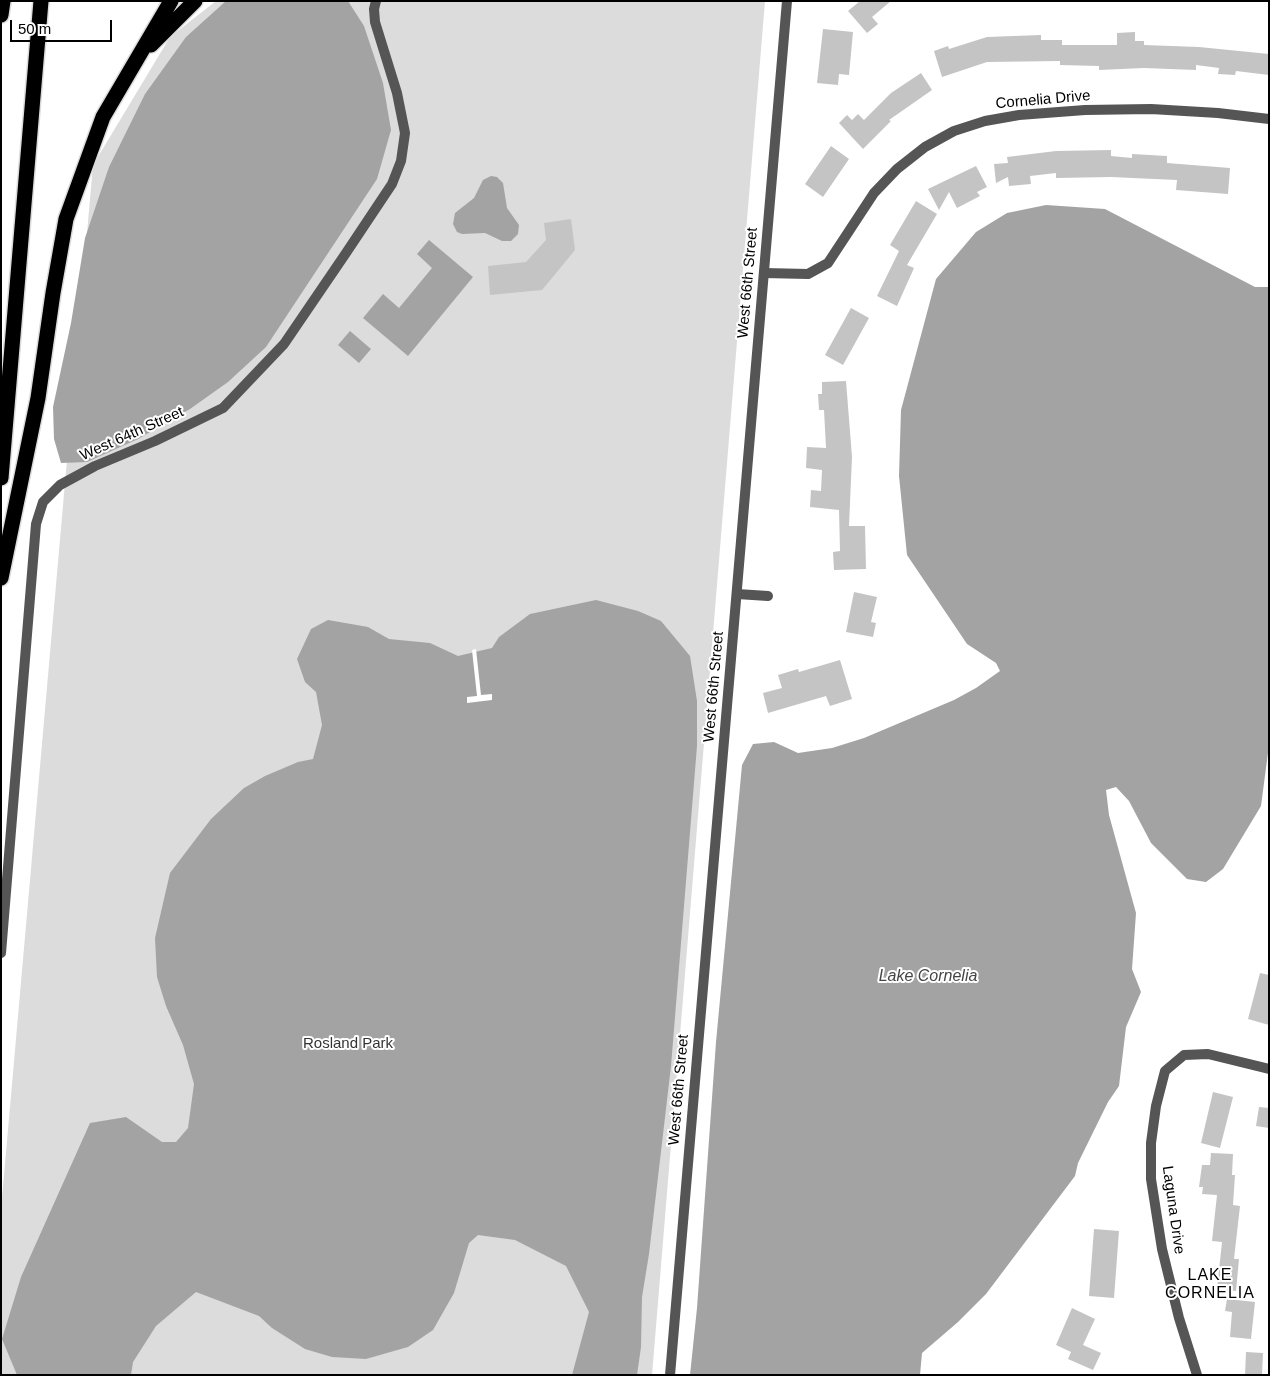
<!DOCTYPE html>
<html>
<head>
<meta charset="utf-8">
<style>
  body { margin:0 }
  #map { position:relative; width:1270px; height:1376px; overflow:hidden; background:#fff; font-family:Arial,sans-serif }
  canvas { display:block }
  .frame { position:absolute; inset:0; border:2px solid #000; pointer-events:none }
  .scale { position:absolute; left:10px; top:20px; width:102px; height:22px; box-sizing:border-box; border:2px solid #000; border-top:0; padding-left:6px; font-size:15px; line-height:18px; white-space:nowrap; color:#000; -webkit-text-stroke:4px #fff; paint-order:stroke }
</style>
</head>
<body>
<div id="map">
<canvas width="1270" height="1376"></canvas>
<div class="frame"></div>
<div class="scale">50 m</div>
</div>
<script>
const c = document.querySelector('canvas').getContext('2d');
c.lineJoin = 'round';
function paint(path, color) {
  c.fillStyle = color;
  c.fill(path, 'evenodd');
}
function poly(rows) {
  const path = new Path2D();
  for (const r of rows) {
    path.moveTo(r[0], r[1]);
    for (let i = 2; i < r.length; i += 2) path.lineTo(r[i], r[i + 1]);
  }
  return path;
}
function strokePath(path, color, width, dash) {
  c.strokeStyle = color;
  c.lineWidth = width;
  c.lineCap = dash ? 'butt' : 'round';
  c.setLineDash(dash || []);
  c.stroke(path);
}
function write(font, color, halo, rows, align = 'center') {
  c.font = font + ' Arial,sans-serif';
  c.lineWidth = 4;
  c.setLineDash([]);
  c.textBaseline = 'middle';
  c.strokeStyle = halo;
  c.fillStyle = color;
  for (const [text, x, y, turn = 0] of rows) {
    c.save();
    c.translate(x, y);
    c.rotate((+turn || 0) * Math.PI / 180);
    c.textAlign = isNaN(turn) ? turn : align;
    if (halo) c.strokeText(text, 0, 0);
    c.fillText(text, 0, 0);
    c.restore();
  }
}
paint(poly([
  [216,1,765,1,652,1375,1,1375,1,1209,93,165,170,37]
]), '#dcdcdc');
paint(poly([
  [226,1,348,1,364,26,383,83,391,130,377,179,266,347,228,382,190,409,138,439,87,462,61,463,54,439,53,407,71,323,85,238,109,167,145,94,186,37],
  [491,176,497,177,503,183,507,208,519,225,518,234,511,241,502,241,485,233,462,234,457,232,453,224,455,213,474,198,483,180],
  [1046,205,1105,209,1255,287,1269,287,1269,745,1261,806,1223,869,1206,882,1187,879,1151,843,1129,801,1116,787,1106,790,1109,815,1136,913,1132,969,1141,992,1126,1027,1119,1086,1108,1102,1078,1163,1075,1176,986,1294,958,1322,922,1353,920,1375,690,1375,697,1308,716,1042,742,765,753,744,774,742,798,753,832,748,864,738,954,700,976,688,1000,671,996,663,967,644,907,555,899,476,901,410,936,279,976,232,1007,213],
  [429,240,473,277,408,356,363,318,383,294,399,308,432,268,417,254],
  [350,331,371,349,359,363,338,345],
  [596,600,638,611,661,621,690,656,697,701,697,746,671,1066,649,1254,642,1297,641,1347,637,1375,572,1375,589,1312,566,1266,515,1240,478,1235,469,1243,454,1293,433,1330,408,1347,366,1359,332,1357,305,1349,272,1328,259,1316,196,1292,156,1326,133,1362,131,1375,17,1375,2,1339,21,1277,90,1123,126,1117,162,1142,176,1142,188,1128,194,1084,183,1045,166,1006,157,977,155,938,170,873,211,819,244,788,265,776,298,762,313,759,322,725,316,692,305,682,297,659,311,629,328,620,368,627,389,639,430,643,458,656,492,648,499,637,530,614]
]), '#a3a3a3');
paint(poly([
  [476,649,481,695,492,694,492,700,467,703,467,697,477,696,472,650]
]), '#fff');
paint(poly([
  [860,1,891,1,872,17,878,24,867,33,848,11],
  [823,29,853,32,849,75,839,74,838,85,817,83],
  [1135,32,1135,41,1144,41,1144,45,1199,47,1269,54,1269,75,1236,71,1235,75,1218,74,1219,68,1196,65,1196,70,1144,68,1099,70,1099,66,1060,65,1060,61,987,62,942,77,934,51,948,46,949,49,987,37,1041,35,1041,40,1062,40,1062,45,1117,45,1117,33],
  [921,73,932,90,889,120,891,121,863,149,839,123,847,115,852,120,858,114,864,120,891,93],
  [831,146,849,159,823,197,805,184],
  [1111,150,1111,156,1132,158,1132,154,1167,156,1167,163,1230,168,1228,194,1176,190,1177,180,1111,177,1056,178,1056,173,1030,176,1031,184,1009,186,1008,177,996,183,994,164,1008,163,1007,157,1056,151],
  [976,166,987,187,977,192,980,196,957,208,949,192,939,210,928,189],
  [916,201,937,214,907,265,914,268,897,306,877,296,899,251,890,245],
  [571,219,575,250,542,290,490,295,488,266,526,262,546,240,544,223],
  [851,308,869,318,843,365,825,355],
  [846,381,852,457,849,526,865,526,866,569,834,570,833,552,840,551,839,510,810,507,811,490,821,491,822,470,806,468,807,447,826,448,824,410,819,410,818,394,822,394,822,382],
  [854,592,877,597,871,622,876,623,873,637,846,632],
  [840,660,852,699,830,706,826,696,768,713,763,693,782,688,778,675,798,669,799,672],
  [1260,973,1269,975,1269,1025,1248,1019],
  [1213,1092,1233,1097,1220,1148,1201,1143],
  [1259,1107,1269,1108,1269,1128,1256,1126],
  [1211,1153,1233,1154,1232,1175,1235,1175,1233,1205,1240,1206,1234,1259,1239,1259,1236,1291,1217,1289,1222,1242,1212,1241,1217,1195,1202,1194,1203,1187,1199,1187,1202,1165,1210,1165],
  [1094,1229,1119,1231,1114,1298,1089,1296],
  [1227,1299,1255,1302,1251,1339,1230,1337,1232,1312,1225,1311],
  [1072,1308,1095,1319,1083,1345,1101,1353,1093,1370,1068,1359,1071,1352,1056,1345],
  [1246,1352,1263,1353,1262,1375,1245,1375]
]), '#c4c4c4');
const motorway = poly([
  [1,15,3,1],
  [151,45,195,1],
  [1,478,41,1],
  [1,578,38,398,53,293,66,219,103,117,171,1]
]);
strokePath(motorway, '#dbdbdb', 18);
strokePath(poly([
  [764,273,808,274,828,263,874,193,897,169,925,147,954,131,985,121,1019,115,1085,110,1151,109,1218,113,1269,119],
  [737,594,768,596],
  [1,953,36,524,43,502,60,485,95,466,155,441,223,408,284,344,346,253,392,184,401,161,405,133,397,93,375,22,374,9,376,1],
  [1197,1375,1179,1318,1162,1249,1151,1179,1151,1143,1156,1106,1165,1071,1184,1055,1208,1054,1269,1069]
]), '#555', 10);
strokePath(poly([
  [670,1375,787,1]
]), '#555', 10);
strokePath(motorway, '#000', 15);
write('15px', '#000', '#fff', [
  ["Cornelia Drive",1043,100,-5],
  ["West 66th Street",748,283,-85],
  ["West 64th Street",132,434,-24],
  ["West 66th Street",714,687,-85],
  ["West 66th Street",679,1090,-85],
  ["Laguna Drive",1173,1210,82]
]);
write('15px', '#333', '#fff', [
  ["Rosland Park",348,1044]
]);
write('italic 16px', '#444', '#fff', [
  ["Lake Cornelia",928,977]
]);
c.letterSpacing = '1px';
write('16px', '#000', '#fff', [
  ["LAKE",1210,1276],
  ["CORNELIA",1210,1294]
]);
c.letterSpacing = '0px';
</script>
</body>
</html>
